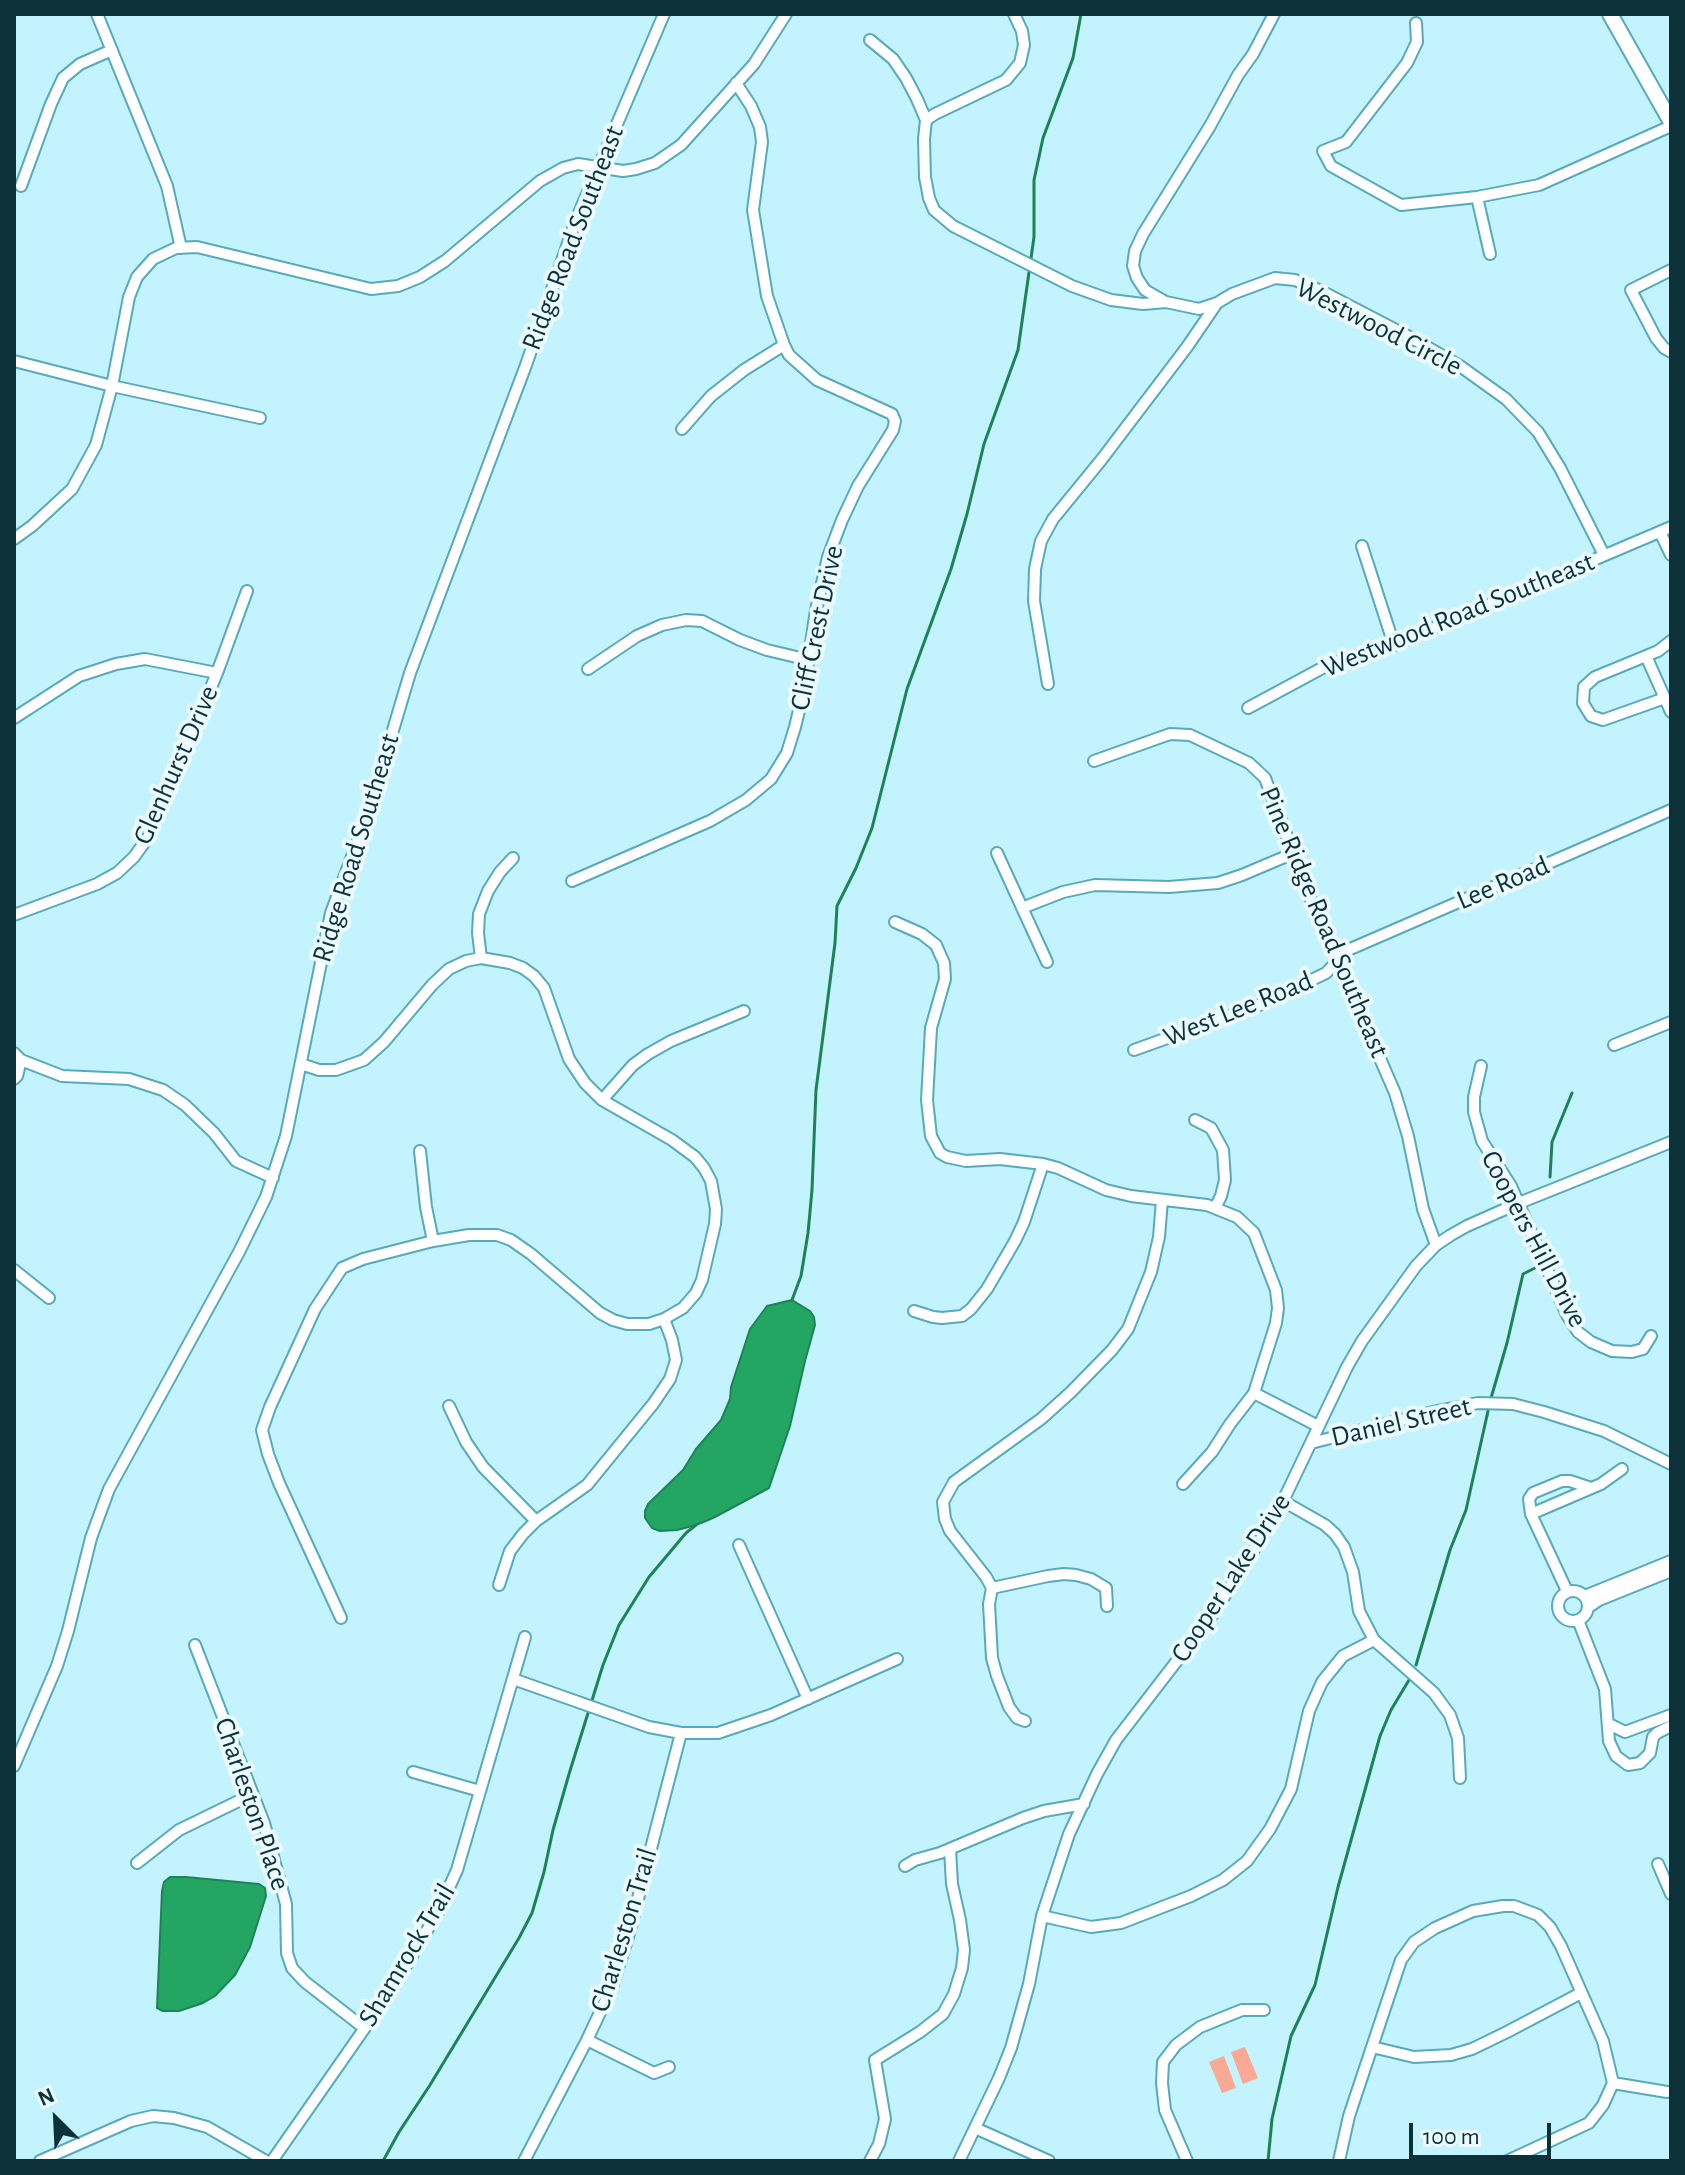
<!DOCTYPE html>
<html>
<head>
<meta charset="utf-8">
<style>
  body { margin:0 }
  #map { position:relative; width:1685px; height:2175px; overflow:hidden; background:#c3f3fe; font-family:"Alegreya Sans",sans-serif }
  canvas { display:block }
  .frame { position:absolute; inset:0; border:16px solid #0d3139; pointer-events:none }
  .north { position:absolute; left:16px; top:2079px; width:80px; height:80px; -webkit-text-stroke:6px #eafafe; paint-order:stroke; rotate:336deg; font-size:22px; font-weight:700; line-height:32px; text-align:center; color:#0d3139 }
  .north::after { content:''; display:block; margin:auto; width:28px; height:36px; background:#0d3139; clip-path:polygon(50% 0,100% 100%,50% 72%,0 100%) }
  .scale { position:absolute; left:1409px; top:2123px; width:142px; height:36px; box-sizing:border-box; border:4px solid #0d3139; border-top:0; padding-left:10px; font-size:24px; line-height:28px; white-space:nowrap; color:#0d3139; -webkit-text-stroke:6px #eafafe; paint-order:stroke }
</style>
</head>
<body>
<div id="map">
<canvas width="1685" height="2175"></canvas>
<div class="frame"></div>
<div class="north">N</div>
<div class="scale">100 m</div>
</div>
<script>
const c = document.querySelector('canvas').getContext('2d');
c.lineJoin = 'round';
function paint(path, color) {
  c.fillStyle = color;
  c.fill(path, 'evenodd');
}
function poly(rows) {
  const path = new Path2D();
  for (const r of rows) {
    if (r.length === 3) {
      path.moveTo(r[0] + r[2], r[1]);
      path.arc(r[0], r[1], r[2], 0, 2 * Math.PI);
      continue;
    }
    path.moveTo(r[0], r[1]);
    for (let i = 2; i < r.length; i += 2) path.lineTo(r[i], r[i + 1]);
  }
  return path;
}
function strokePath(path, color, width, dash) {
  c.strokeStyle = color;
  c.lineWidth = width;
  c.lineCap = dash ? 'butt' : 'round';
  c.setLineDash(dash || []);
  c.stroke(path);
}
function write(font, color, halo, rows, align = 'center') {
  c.font = font + ' "Alegreya Sans",sans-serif';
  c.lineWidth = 8;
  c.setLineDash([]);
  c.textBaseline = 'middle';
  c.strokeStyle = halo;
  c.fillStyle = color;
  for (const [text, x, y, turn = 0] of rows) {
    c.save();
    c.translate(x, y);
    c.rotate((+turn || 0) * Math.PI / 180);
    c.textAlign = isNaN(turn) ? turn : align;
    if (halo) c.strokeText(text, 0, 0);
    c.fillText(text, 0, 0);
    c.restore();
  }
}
paint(poly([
  [1245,2047,1258,2078,1243,2084,1231,2052],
  [1224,2056,1236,2088,1222,2093,1209,2062]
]), '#faa995');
const water = poly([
  [792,1300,810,1311,814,1317,815,1325,805,1361,790,1426,769,1488,713,1518,696,1525,677,1530,660,1531,652,1528,645,1518,645,1511,648,1504,683,1470,696,1449,721,1420,730,1399,731,1387,750,1329,767,1306,792,1300],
  [170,1877,186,1877,259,1884,265,1888,266,1896,250,1947,235,1975,215,1996,203,2003,179,2011,163,2011,157,2008,162,1891,164,1882,170,1877]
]);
paint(water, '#24a663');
strokePath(water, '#1d8356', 2);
strokePath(poly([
  [1550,1177,1552,1142,1572,1093],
  [792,1300,801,1276,808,1233,812,1190,816,1090,835,943,837,906,856,868,872,828,907,689,951,569,967,514,984,444,1018,350,1034,237,1034,180,1043,138,1073,58,1081,14],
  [1491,1398,1507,1343,1523,1274,1539,1266],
  [1416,1665,1450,1550,1466,1510,1488,1411],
  [383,2161,399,2132,430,2085,519,1938,532,1913,544,1872,553,1830,569,1774,603,1665,619,1625,649,1577,686,1533,696,1525],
  [1268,2161,1272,2119,1291,2036,1315,1985,1338,1887,1380,1736,1391,1710,1409,1680]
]), '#1d8356', 3);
const minor = poly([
  [97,14,167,186,181,248],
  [1416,23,1417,42,1407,63,1346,142,1323,151,1331,166,1401,205,1477,197,1539,185,1671,126],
  [870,40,893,59,906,78,917,99,926,120,924,139,925,177,929,198,934,210,953,226,1072,286,1111,300,1143,304,1166,302,1199,309,1217,303],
  [926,120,935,114,1006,80,1020,63,1024,45,1022,31,1014,14],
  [21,186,51,104,63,78,80,64,112,50],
  [1477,197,1490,254],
  [1671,270,1631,290,1656,338,1664,348,1671,352],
  [1164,301,1145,290,1137,278,1133,266,1135,251,1143,234,1210,126,1238,75,1253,54,1274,14],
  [14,361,112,386,260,418],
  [682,429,711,396,744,370,784,345],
  [1660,532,1671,555],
  [14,539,32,526,72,489,96,445,112,386,129,297,137,277,153,259,176,248,197,247,371,289,398,286,420,277,445,261,540,181,563,168,578,164,623,171,636,169,655,163,681,145,754,64,786,14],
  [1362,546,1394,645],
  [1671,641,1658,651,1646,656,1671,712],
  [1646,656,1595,677,1584,687,1583,703,1591,716,1603,720,1665,698],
  [588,669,637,636,662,625,686,620,702,621,740,640,767,650,809,660],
  [1048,684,1034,601,1035,569,1041,541,1053,519,1102,459,1187,347,1217,303,1232,294,1275,278,1295,280,1321,291,1417,341,1460,366,1506,399,1538,432,1560,468,1604,555],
  [1248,708,1326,666,1394,645,1671,527],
  [14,718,79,676,116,664,145,659,217,673],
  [1094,761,1170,734,1190,735,1249,763,1265,778,1309,895,1395,1093,1408,1136,1423,1209,1436,1245],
  [997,853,1047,962],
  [572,881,710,821,746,800,771,779,787,753,795,727,804,690,816,610,828,557,842,520,858,486,893,430,895,421,892,414,817,380,789,355,784,345,767,296,753,210,762,142,760,127,751,106,736,83],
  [1022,908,1063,892,1095,885,1169,887,1218,883,1242,875,1294,853],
  [14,915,97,884,117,873,134,857,149,836,217,673,247,591],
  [895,922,922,934,936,945,944,963,945,979,931,1028,927,1100,931,1136,940,1153,947,1157,966,1161,1000,1159,1043,1164,1058,1168,1106,1190,1131,1196,1207,1205,1237,1217,1254,1233,1276,1290,1278,1308,1276,1323,1254,1393,1230,1424,1212,1452,1183,1484],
  [481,958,478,933,479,914,488,891,500,872,513,858],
  [1614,1045,1671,1022],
  [1134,1050,1262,1004,1326,973,1348,950,1671,810],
  [14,1053,21,1060,62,1076,129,1079,163,1090,185,1105,214,1133,236,1161,273,1178],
  [301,1064,319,1070,336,1070,364,1060,384,1042,432,985,449,969,466,961,481,958,510,963,523,968,534,976,544,988,569,1059,585,1083,602,1100,672,1140,695,1157,704,1168,711,1181,716,1209,715,1224,702,1280,696,1293,683,1308,664,1319,649,1324,627,1324,613,1320,600,1313,531,1254,511,1240,497,1235,469,1235,433,1241,363,1259,342,1268,315,1309,270,1407,262,1430,268,1454,279,1483,341,1618],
  [1481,1066,1474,1097,1474,1112,1482,1141,1511,1186,1567,1315,1578,1332,1591,1342,1612,1351,1632,1352,1643,1349,1651,1336],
  [14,1079,17,1076,21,1060],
  [602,1100,633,1065,648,1054,671,1041,744,1011],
  [1195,1120,1211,1128,1223,1150,1225,1180,1221,1196,1215,1208],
  [420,1151,426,1207,433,1241],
  [14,1270,49,1298],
  [914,1311,933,1317,942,1318,962,1316,971,1309,987,1289,1015,1241,1024,1222,1043,1164],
  [1254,1393,1318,1426],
  [449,1406,466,1442,483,1467,536,1521],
  [1311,1443,1437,1411,1478,1403,1513,1404,1544,1412,1604,1431,1671,1464],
  [1283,1501,1325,1525,1335,1534,1344,1547,1353,1572,1359,1611,1374,1640,1434,1693,1450,1715,1458,1738,1460,1778],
  [1531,1514,1601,1484,1622,1469],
  [739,1545,808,1699],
  [499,1585,510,1551,523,1534,536,1521,587,1485,653,1404,670,1379,676,1360,672,1340,664,1319],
  [992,1588,1048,1576,1064,1574,1076,1575,1091,1579,1106,1588,1107,1606],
  [1573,1606,15],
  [1567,1591,1531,1514,1529,1499,1533,1493,1562,1481,1570,1481,1591,1488],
  [1585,1596,1671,1561],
  [1589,1607,1599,1600,1671,1571],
  [1578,1620,1605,1689,1609,1741,1616,1756,1628,1765,1640,1763,1650,1753,1653,1737,1657,1733,1671,1726],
  [195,1645,264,1823,286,1904,287,1953,292,1968,305,1982,359,2024,365,2026],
  [513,1679,649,1727,681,1733,718,1733,771,1715,897,1659],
  [1025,1721,1017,1718,1009,1707,997,1676,992,1658,989,1604,992,1588,986,1577,950,1531,945,1519,943,1502,954,1482,1041,1419,1071,1392,1112,1350,1128,1329,1151,1272,1159,1237,1162,1200],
  [1609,1724,1625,1732,1671,1715],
  [14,1766,57,1666,68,1631,91,1538,109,1489,239,1252,266,1197,286,1136,331,913,369,811,410,673,526,365,576,220,664,14],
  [413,1772,480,1791],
  [137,1863,179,1830,253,1794],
  [1658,1864,1671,1894],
  [905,1866,915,1860,940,1853,1023,1818,1044,1811,1084,1804],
  [1042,1916,1091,1927,1121,1923,1191,1896,1223,1880,1247,1861,1270,1829,1291,1789,1309,1711,1322,1682,1343,1656,1374,1640],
  [587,2040,654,2073,669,2067],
  [1372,2047,1414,2057,1451,2055,1472,2049,1507,2032,1581,1993],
  [1613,2083,1667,2092],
  [975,2128,1049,2161],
  [40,2161,131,2121,153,2116,174,2118,207,2127,266,2161],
  [272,2161,392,1989,438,1912,457,1870,525,1637],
  [524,2161,587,2040,612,1987,628,1937,681,1733],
  [870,2161,879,2144,885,2119,875,2060,920,2032,943,2014,954,1994,962,1968,964,1950,960,1920,952,1884,950,1849],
  [959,2161,999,2078,1011,2048,1029,1984,1042,1916,1069,1834,1097,1774,1116,1740,1213,1614,1271,1523,1283,1501,1347,1367,1362,1341,1416,1266,1436,1245,1451,1235,1467,1226,1519,1203,1671,1142],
  [1187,2161,1165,2110,1162,2083,1163,2062,1176,2045,1200,2027,1242,2010,1264,2010],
  [1339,2161,1349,2116,1401,1960,1414,1942,1435,1928,1473,1911,1503,1906,1514,1906,1538,1915,1550,1927,1561,1946,1603,2041,1613,2083,1603,2105,1589,2123,1507,2161]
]);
const major = poly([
  [1610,14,1671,122]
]);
strokePath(minor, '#57aabd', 14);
strokePath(major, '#57aabd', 18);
strokePath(minor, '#fff', 10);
strokePath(major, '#fff', 14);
write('28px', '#0d3139', '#eafafe', [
  ["Ridge Road Southeast",573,238,-69],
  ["Westwood Circle",1379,327,27],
  ["Westwood Road Southeast",1458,615,-22],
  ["Cliff Crest Drive",817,628,-78],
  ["Glenhurst Drive",176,765,-66],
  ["Ridge Road Southeast",356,848,-73],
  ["Lee Road",1503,883,-23],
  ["Pine Ridge Road Southeast",1324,922,67],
  ["West Lee Road",1238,1009,-22],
  ["Coopers Hill Drive",1534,1239,62],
  ["Daniel Street",1401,1422,-13],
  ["Cooper Lake Drive",1231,1578,-57],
  ["Charleston Place",252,1804,71],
  ["Charleston Trail",624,1930,-73],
  ["Shamrock Trail",407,1955,-59]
]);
</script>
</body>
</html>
